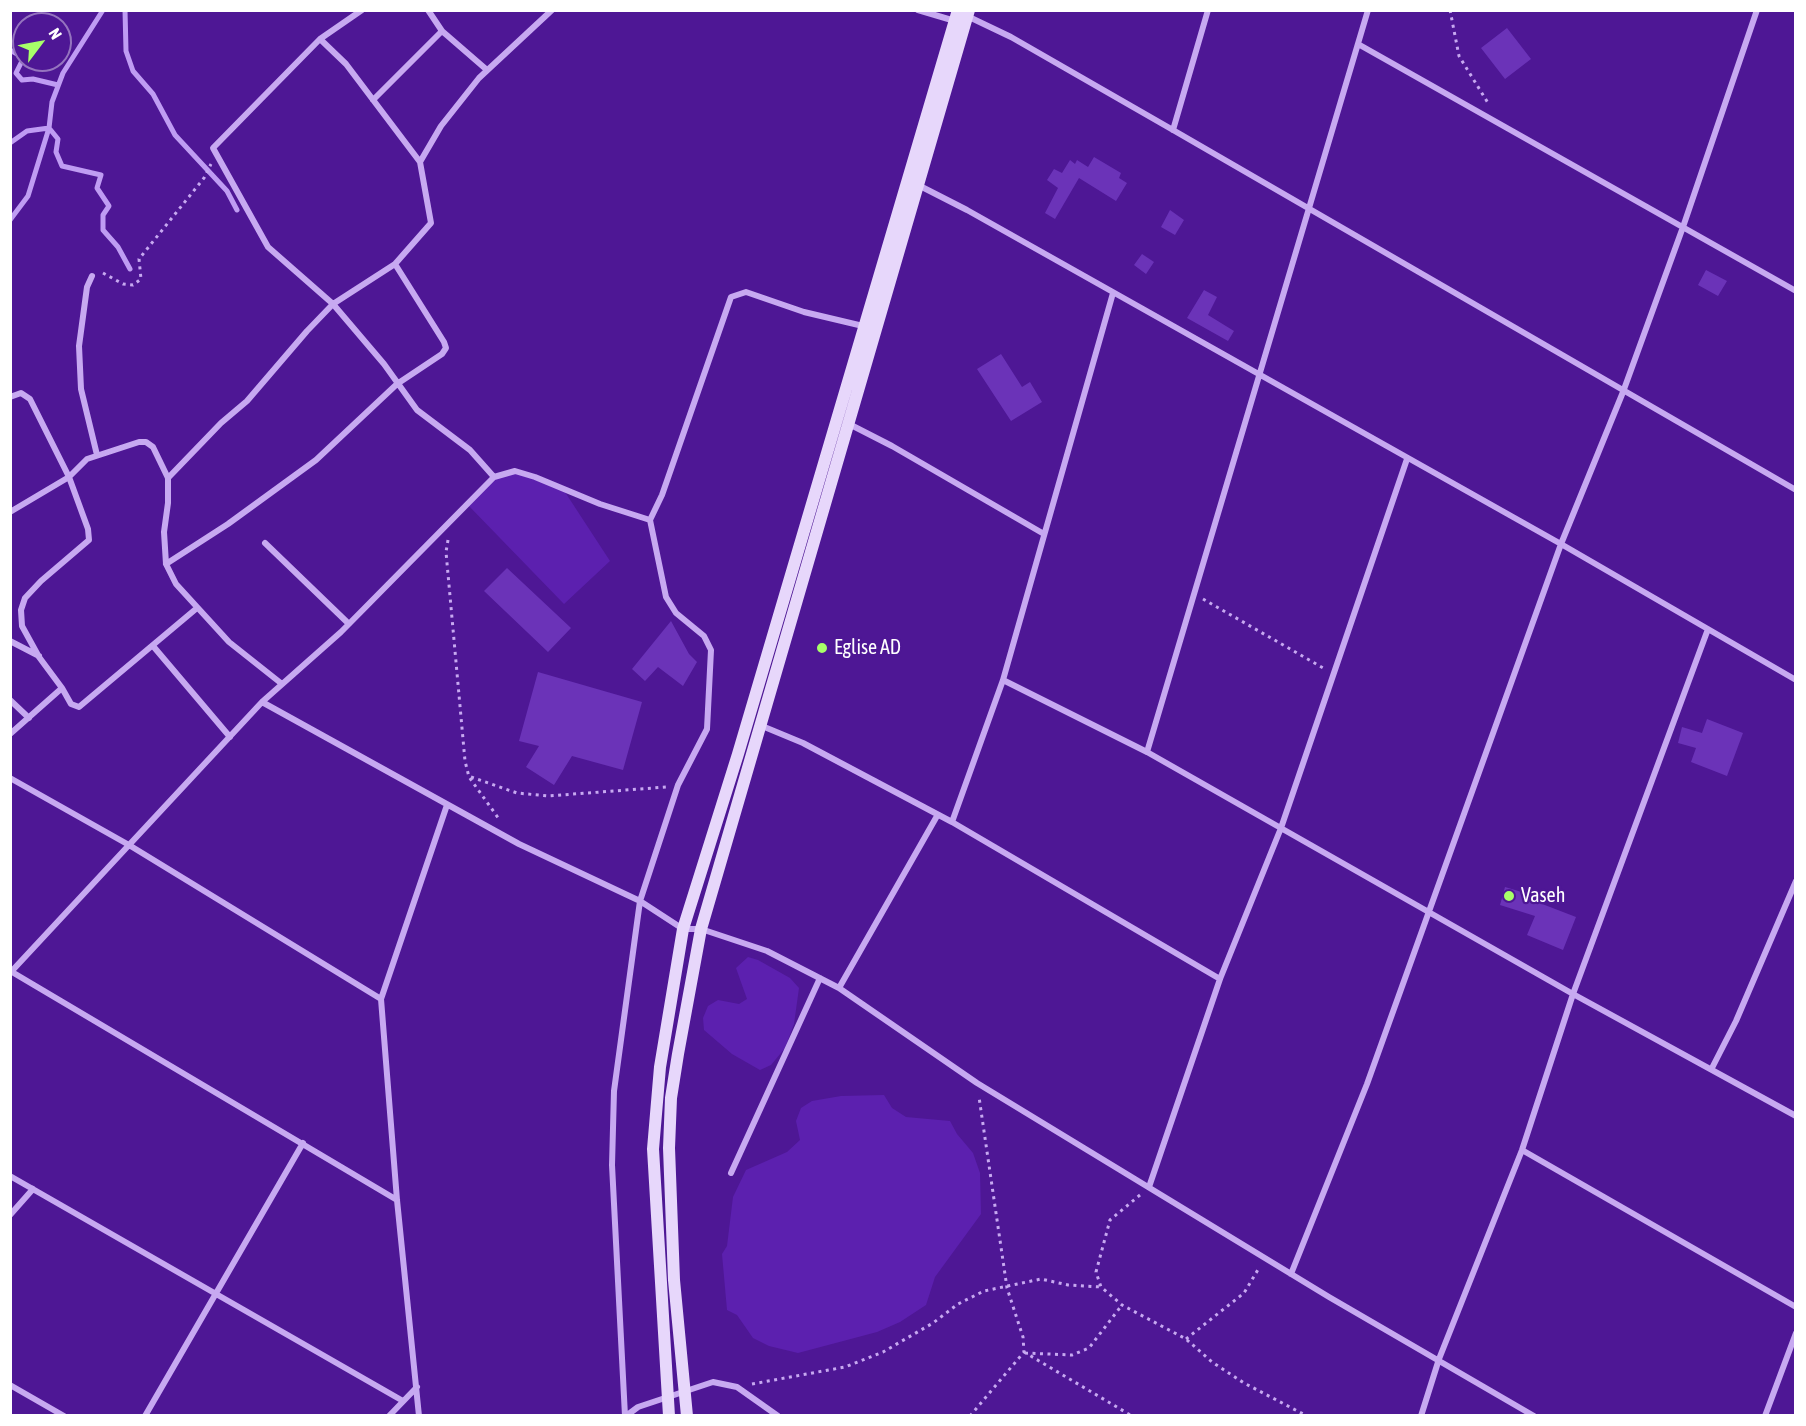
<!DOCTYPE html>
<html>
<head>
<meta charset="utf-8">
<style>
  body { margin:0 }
  #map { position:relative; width:1806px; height:1426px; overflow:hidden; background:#4e1795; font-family:"Asap Condensed",sans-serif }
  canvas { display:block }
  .frame { position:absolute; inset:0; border:12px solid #fff; pointer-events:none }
  .north { position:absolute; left:12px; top:12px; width:60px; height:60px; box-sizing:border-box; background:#4e1795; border:2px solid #9574bf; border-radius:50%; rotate:58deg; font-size:16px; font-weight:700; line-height:24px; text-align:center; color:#fff }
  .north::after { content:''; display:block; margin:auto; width:21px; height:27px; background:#a8ff69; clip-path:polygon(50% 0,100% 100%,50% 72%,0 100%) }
</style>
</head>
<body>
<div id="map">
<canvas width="1806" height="1426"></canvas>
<div class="frame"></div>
<div class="north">N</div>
</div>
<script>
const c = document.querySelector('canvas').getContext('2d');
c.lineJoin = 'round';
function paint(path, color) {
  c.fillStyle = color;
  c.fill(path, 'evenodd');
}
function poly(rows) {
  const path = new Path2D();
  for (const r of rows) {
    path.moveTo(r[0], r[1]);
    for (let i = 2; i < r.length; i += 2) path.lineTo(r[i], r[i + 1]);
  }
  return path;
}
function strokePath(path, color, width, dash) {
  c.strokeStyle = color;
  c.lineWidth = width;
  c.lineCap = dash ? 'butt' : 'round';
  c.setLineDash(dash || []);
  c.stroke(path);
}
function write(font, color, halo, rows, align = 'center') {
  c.font = font + ' "Asap Condensed",sans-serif';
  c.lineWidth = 4.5;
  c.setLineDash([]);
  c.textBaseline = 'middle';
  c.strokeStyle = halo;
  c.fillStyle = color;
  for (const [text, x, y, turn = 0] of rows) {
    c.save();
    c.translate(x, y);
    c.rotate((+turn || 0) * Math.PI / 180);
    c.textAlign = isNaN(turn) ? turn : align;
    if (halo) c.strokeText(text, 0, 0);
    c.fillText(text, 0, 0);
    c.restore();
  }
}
paint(poly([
  [515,471,563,489,610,561,564,604,467,504,494,477],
  [748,957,758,960,790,978,799,988,794,1024,785,1048,771,1065,760,1070,732,1054,704,1030,703,1018,708,1006,718,1000,739,1004,747,999,736,968],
  [884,1095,892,1108,906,1117,950,1121,957,1134,973,1153,980,1173,981,1214,935,1277,926,1305,900,1322,877,1332,798,1353,769,1346,753,1338,737,1315,727,1310,722,1254,727,1246,733,1197,746,1170,787,1152,800,1140,796,1121,801,1108,812,1101,841,1096]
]), '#5c20af');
strokePath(poly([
  [125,10,126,51,133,71,153,94,175,135,227,191,237,210],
  [10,50,19,55,22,61,16,73,22,80,33,79,58,85],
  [10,143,27,131,49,128,58,139,56,152,62,166,101,175,97,188,109,206,103,215,103,230,118,247,130,269],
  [10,220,28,196,49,128,52,102,63,73,103,10]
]), '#bf9cf3', 5);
paint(poly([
  [1507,28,1531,59,1505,79,1481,48],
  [1094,157,1121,173,1119,178,1127,183,1116,201,1079,178,1055,219,1045,213,1058,188,1047,180,1054,169,1062,173,1070,160,1075,164,1077,160,1088,167],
  [1170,210,1184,220,1175,235,1161,227],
  [1142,254,1154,262,1146,274,1134,265],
  [1706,270,1727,281,1718,296,1698,285],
  [1204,290,1217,297,1208,315,1234,331,1228,341,1187,318],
  [1001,354,1022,387,1030,382,1042,402,1011,421,977,369],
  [507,568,571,628,548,652,484,591],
  [671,621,689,654,697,662,683,686,658,667,645,681,632,669],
  [538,672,642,702,623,770,572,756,554,785,526,767,539,746,519,741],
  [1707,719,1743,733,1727,776,1691,762,1696,748,1678,743,1682,727,1702,733],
  [1505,887,1525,893,1524,897,1576,917,1563,950,1527,935,1535,916,1500,905]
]), '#6b33b8');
strokePath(poly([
  [1450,10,1459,56,1488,103],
  [103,273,123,284,133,285,141,279,139,259,204,178,211,164],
  [448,540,446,552,465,761,469,777,499,819],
  [1203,599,1325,669],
  [471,777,517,793,548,796,666,787],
  [1140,1195,1110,1220,1096,1272,1101,1287,1122,1305,1186,1339,1212,1362,1244,1383,1307,1416],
  [1186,1339,1244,1293,1259,1268],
  [1024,1352,1132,1416],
  [1025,1353,1072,1355,1089,1348,1122,1305],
  [752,1384,845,1367,883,1352,933,1323,958,1304,984,1291,1041,1279,1068,1285,1101,1287],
  [970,1416,1024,1352,1023,1337,1007,1288,979,1097]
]), '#c7a9f1', 3, [3, 4.5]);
strokePath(poly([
  [428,10,442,31,487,70],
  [918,10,955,21],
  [967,16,1011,37,1173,130,1796,490],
  [320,39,362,10],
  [1358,44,1796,291],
  [373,100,442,31],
  [1173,130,1208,10],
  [420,162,441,126,479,78,552,10],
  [920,186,967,210,1561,544,1796,680],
  [92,276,87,287,79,346,81,389,97,455],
  [10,397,21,393,30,399,69,477,10,512],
  [849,424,892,446,1044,534],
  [168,478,221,423,247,401,307,331,333,304,395,264,431,223,420,162,346,64,320,39,213,148,268,247,333,304,384,364,417,410,470,450,494,477],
  [650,520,662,495,731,297,746,292,804,312,863,326],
  [265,543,349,624],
  [166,564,228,524,316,460,397,384,442,354,446,348,444,342,395,264],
  [10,641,39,656],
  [153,646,230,737],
  [1003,680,1147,752,1573,994,1796,1116],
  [62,688,71,704,79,707,197,608],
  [10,700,29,718],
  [262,702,519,844,640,901,683,929,701,929,767,951,839,988,977,1083,1329,1297,1534,1416],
  [762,726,803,743,952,822,1220,979],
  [10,734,62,688,39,657,22,626,21,610,25,598,41,581,89,540,88,529,69,477,87,459,139,442,146,442,153,447,168,478,168,503,164,532,166,564,176,584,229,642,282,684],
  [1147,752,1368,10],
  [10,778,129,845,381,999],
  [952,822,1003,680,1113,293],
  [12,972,397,1200],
  [10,973,262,702,341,632,494,477,515,471,535,477,600,504,650,520,666,597,676,613,704,636,711,650,707,729,678,785,640,901,614,1091,612,1165,625,1416],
  [839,988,937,816],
  [1712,1068,1736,1021,1796,881],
  [1522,1150,1796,1307],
  [731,1173,820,978],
  [10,1176,403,1401],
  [1149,1187,1220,979,1281,828,1407,459],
  [10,1215,33,1189],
  [1291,1274,1367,1084,1561,544,1623,392,1683,227,1757,10],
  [10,1385,64,1416],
  [145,1416,303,1143],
  [389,1416,417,1387],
  [419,1416,397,1200,381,999,447,805],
  [626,1416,638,1407,713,1382,737,1387,778,1416],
  [1421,1416,1439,1359,1522,1150,1573,994,1708,629],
  [1765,1416,1796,1333]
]), '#c7a9f1', 6);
strokePath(poly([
  [669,1416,653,1149,660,1067,683,929,738,754,958,10],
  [687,1416,674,1280,669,1148,671,1098,678,1054,701,929,969,10]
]), '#e7d7fb', 12);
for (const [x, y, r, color] of [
  [822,648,6,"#a8ff69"],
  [1509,896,6,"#a8ff69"]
]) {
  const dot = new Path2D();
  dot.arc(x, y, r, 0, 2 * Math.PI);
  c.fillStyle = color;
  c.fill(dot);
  strokePath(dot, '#4e1795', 2);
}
write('20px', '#fff', '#4e1795', [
  ["Eglise AD",834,648],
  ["Vaseh",1521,896]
], 'left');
</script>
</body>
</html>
